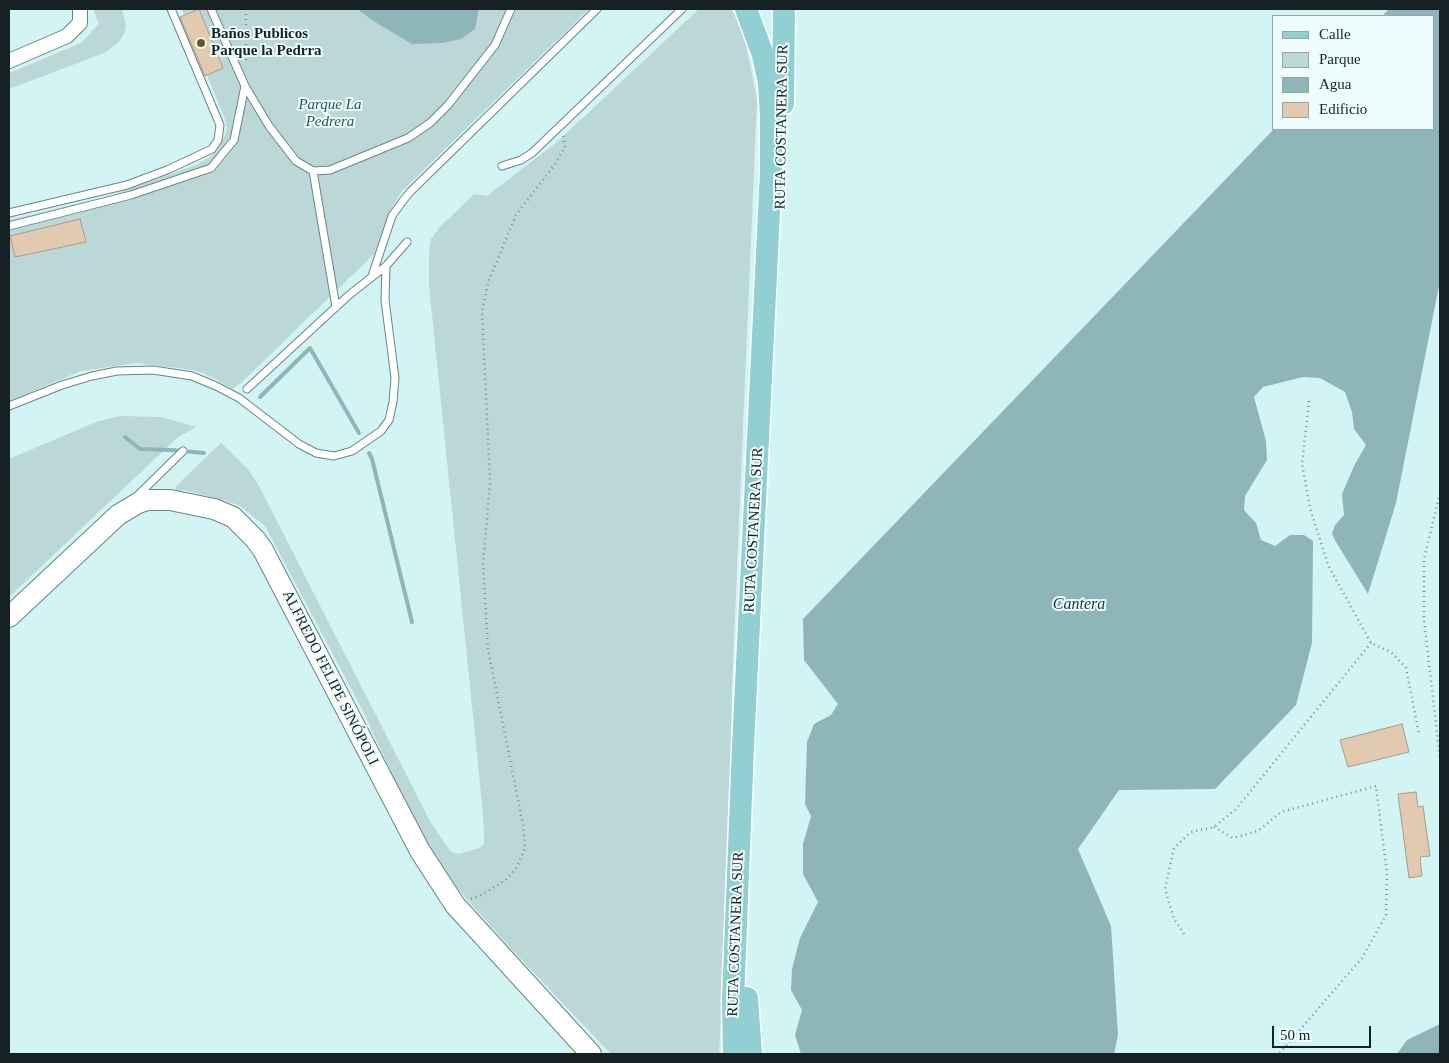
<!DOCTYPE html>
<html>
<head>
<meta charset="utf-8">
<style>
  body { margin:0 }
  #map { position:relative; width:1449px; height:1063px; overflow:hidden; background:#d2f4f5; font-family:Georgia,serif }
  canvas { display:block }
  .frame { position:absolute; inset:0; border:10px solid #152122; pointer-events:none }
  .legend { position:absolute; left:1272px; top:15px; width:162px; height:115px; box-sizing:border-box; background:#effdfd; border:1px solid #98a5a5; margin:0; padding:6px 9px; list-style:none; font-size:15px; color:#152122 }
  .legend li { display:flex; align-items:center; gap:10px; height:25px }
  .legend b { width:25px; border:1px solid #98a5a5 }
  .scale { position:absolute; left:1272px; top:1026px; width:99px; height:22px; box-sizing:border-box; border:2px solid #152122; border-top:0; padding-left:6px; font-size:15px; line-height:18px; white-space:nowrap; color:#152122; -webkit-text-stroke:4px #effdfd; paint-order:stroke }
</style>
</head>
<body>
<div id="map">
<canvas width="1449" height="1063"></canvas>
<div class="frame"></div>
<ul class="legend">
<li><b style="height:6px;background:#92cfd2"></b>Calle</li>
<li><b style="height:14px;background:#bbd7d8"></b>Parque</li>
<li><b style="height:14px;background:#8eb6b8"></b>Agua</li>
<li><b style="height:14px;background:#e1cab0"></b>Edificio</li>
</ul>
<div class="scale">50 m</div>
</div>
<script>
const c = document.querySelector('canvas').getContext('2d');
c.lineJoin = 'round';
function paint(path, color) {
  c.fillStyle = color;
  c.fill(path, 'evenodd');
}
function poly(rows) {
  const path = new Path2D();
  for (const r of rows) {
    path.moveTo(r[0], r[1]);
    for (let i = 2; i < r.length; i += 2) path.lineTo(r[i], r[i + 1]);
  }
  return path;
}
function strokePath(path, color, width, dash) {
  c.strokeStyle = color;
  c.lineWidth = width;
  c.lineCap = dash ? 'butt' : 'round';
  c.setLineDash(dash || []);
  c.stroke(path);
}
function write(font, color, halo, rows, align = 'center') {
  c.font = font + ' Georgia,serif';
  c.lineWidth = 4;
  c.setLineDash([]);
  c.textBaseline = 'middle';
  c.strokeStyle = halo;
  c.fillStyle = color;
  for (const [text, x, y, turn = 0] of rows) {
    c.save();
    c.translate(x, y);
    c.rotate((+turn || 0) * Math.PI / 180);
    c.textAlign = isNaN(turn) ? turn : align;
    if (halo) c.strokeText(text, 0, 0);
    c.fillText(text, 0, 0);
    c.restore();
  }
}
paint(poly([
  [93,9,122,9,126,25,125,32,118,43,104,53,9,89,9,73,81,43,99,24],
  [182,9,589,9,401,192,390,211,374,254,241,383,232,389,214,378,197,371,177,368,137,363,81,371,9,401,9,220,109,196,196,165,210,157,217,150,225,135,227,129,225,119,207,75,223,68,199,9,184,15],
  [699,9,730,9,734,13,745,40,757,99,732,686,729,849,719,1054,611,1054,514,952,448,878,422,840,363,711,265,526,239,505,185,490,176,491,176,486,221,443,248,469,259,486,431,823,451,852,459,854,479,848,482,846,484,843,484,836,483,813,429,285,429,251,431,239,439,228,474,194,487,196,557,142],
  [124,416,161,417,196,427,177,438,9,597,9,459,96,422,115,417]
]), '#bbd7d8');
paint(poly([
  [357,9,479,9,475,29,461,39,442,43,412,44,375,22],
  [1389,9,1440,9,1440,281,1396,503,1368,594,1336,542,1332,534,1335,525,1344,515,1342,494,1355,464,1366,445,1354,429,1352,412,1345,392,1320,378,1303,377,1263,387,1254,397,1266,441,1267,460,1245,496,1244,510,1256,523,1261,540,1275,546,1290,535,1304,535,1313,541,1312,643,1296,705,1215,789,1119,790,1078,849,1111,926,1118,1035,1114,1054,801,1054,795,1035,802,1010,791,990,792,969,800,938,818,902,803,874,803,844,811,816,805,804,807,742,814,724,831,715,838,704,804,660,803,619,1274,129,1433,129,1433,16,1382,16],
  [1440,1024,1440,1054,1397,1054,1407,1040]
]), '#8eb6b8');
strokePath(poly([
  [260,397,310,348,359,433],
  [125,437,140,449,171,450,204,453],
  [369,453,372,459,412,622]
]), '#8eb6b8', 4);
const building = poly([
  [199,9,223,68,205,76,180,17,199,9],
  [80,219,86,242,15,257,10,236,80,219],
  [1402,724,1409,752,1348,767,1340,740,1402,724],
  [1416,792,1418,807,1423,806,1430,856,1420,857,1422,876,1409,878,1398,794,1416,792]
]);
paint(building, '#e1cab0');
strokePath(building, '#ac9a86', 1);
const lane = poly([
  [211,9,245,86,269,126,296,161,313,171,330,170,408,138,430,123,448,105,495,45,511,9],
  [502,166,521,160,532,153,682,9],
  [313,171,336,307],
  [9,213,127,185,167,170,212,149,218,140,220,125,171,9],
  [9,226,131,195,211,168,234,140,245,86],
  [372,276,392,216,402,202,410,192,597,9],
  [247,389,349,295,386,266,407,242],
  [9,406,62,385,92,376,117,371,153,370,192,376,216,386,239,398,299,444,316,453,334,456,352,451,381,431,389,420,393,402,395,378,385,300,386,266],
  [135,498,183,451]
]);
const street = poly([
  [9,61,67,36,80,23,80,9]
]);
const secondary = poly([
  [9,617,118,515,138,503,148,500,170,500,214,509,233,517,255,539,263,550,420,851,455,905,591,1054]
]);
const primary = poly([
  [783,104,784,9],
  [747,998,751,1054],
  [734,1054,733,1000,743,747,771,171,771,117,769,83,763,55,746,9]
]);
strokePath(lane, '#678688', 9);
strokePath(street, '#678688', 16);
strokePath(secondary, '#678688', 22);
strokePath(primary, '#fff', 25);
strokePath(poly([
  [246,9,246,62],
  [1309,401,1302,464,1310,508,1328,565,1371,643,1391,652,1406,668,1419,734],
  [1440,493,1424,559,1424,620,1440,759],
  [1214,827,1233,838,1258,831,1281,812,1376,786,1387,873,1386,915,1362,958,1279,1054],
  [471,899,481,895,506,880,517,867,525,848,523,825,488,649,483,564,490,483,482,310,489,280,516,215,556,163,565,147,563,136],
  [1184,934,1174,919,1165,889,1174,848,1191,832,1214,827,1236,809,1371,643]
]), '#799091', 2.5, [1, 4]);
strokePath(lane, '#fff', 7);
strokePath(street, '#fff', 14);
strokePath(secondary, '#fff', 20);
strokePath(primary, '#92cfd2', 22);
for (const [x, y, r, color] of [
  [201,43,5,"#745129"]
]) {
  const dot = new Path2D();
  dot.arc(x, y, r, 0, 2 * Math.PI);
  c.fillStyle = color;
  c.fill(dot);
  strokePath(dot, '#effdfd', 2);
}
write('bold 15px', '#152122', '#effdfd', [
  ["Baños Publicos",211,34],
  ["Parque la Pedrra",211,51]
], 'left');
write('italic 15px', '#1d5659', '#effdfd', [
  ["Parque La",330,105],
  ["Pedrera",330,122]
]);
write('15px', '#152122', '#effdfd', [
  ["RUTA COSTANERA SUR",782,127,-89],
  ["RUTA COSTANERA SUR",754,530,-87],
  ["ALFREDO FELIPE SINÓPOLI",330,678,63],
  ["RUTA COSTANERA SUR",736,934,-88]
]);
write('italic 16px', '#0f3739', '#effdfd', [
  ["Cantera",1079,605]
]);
</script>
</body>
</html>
